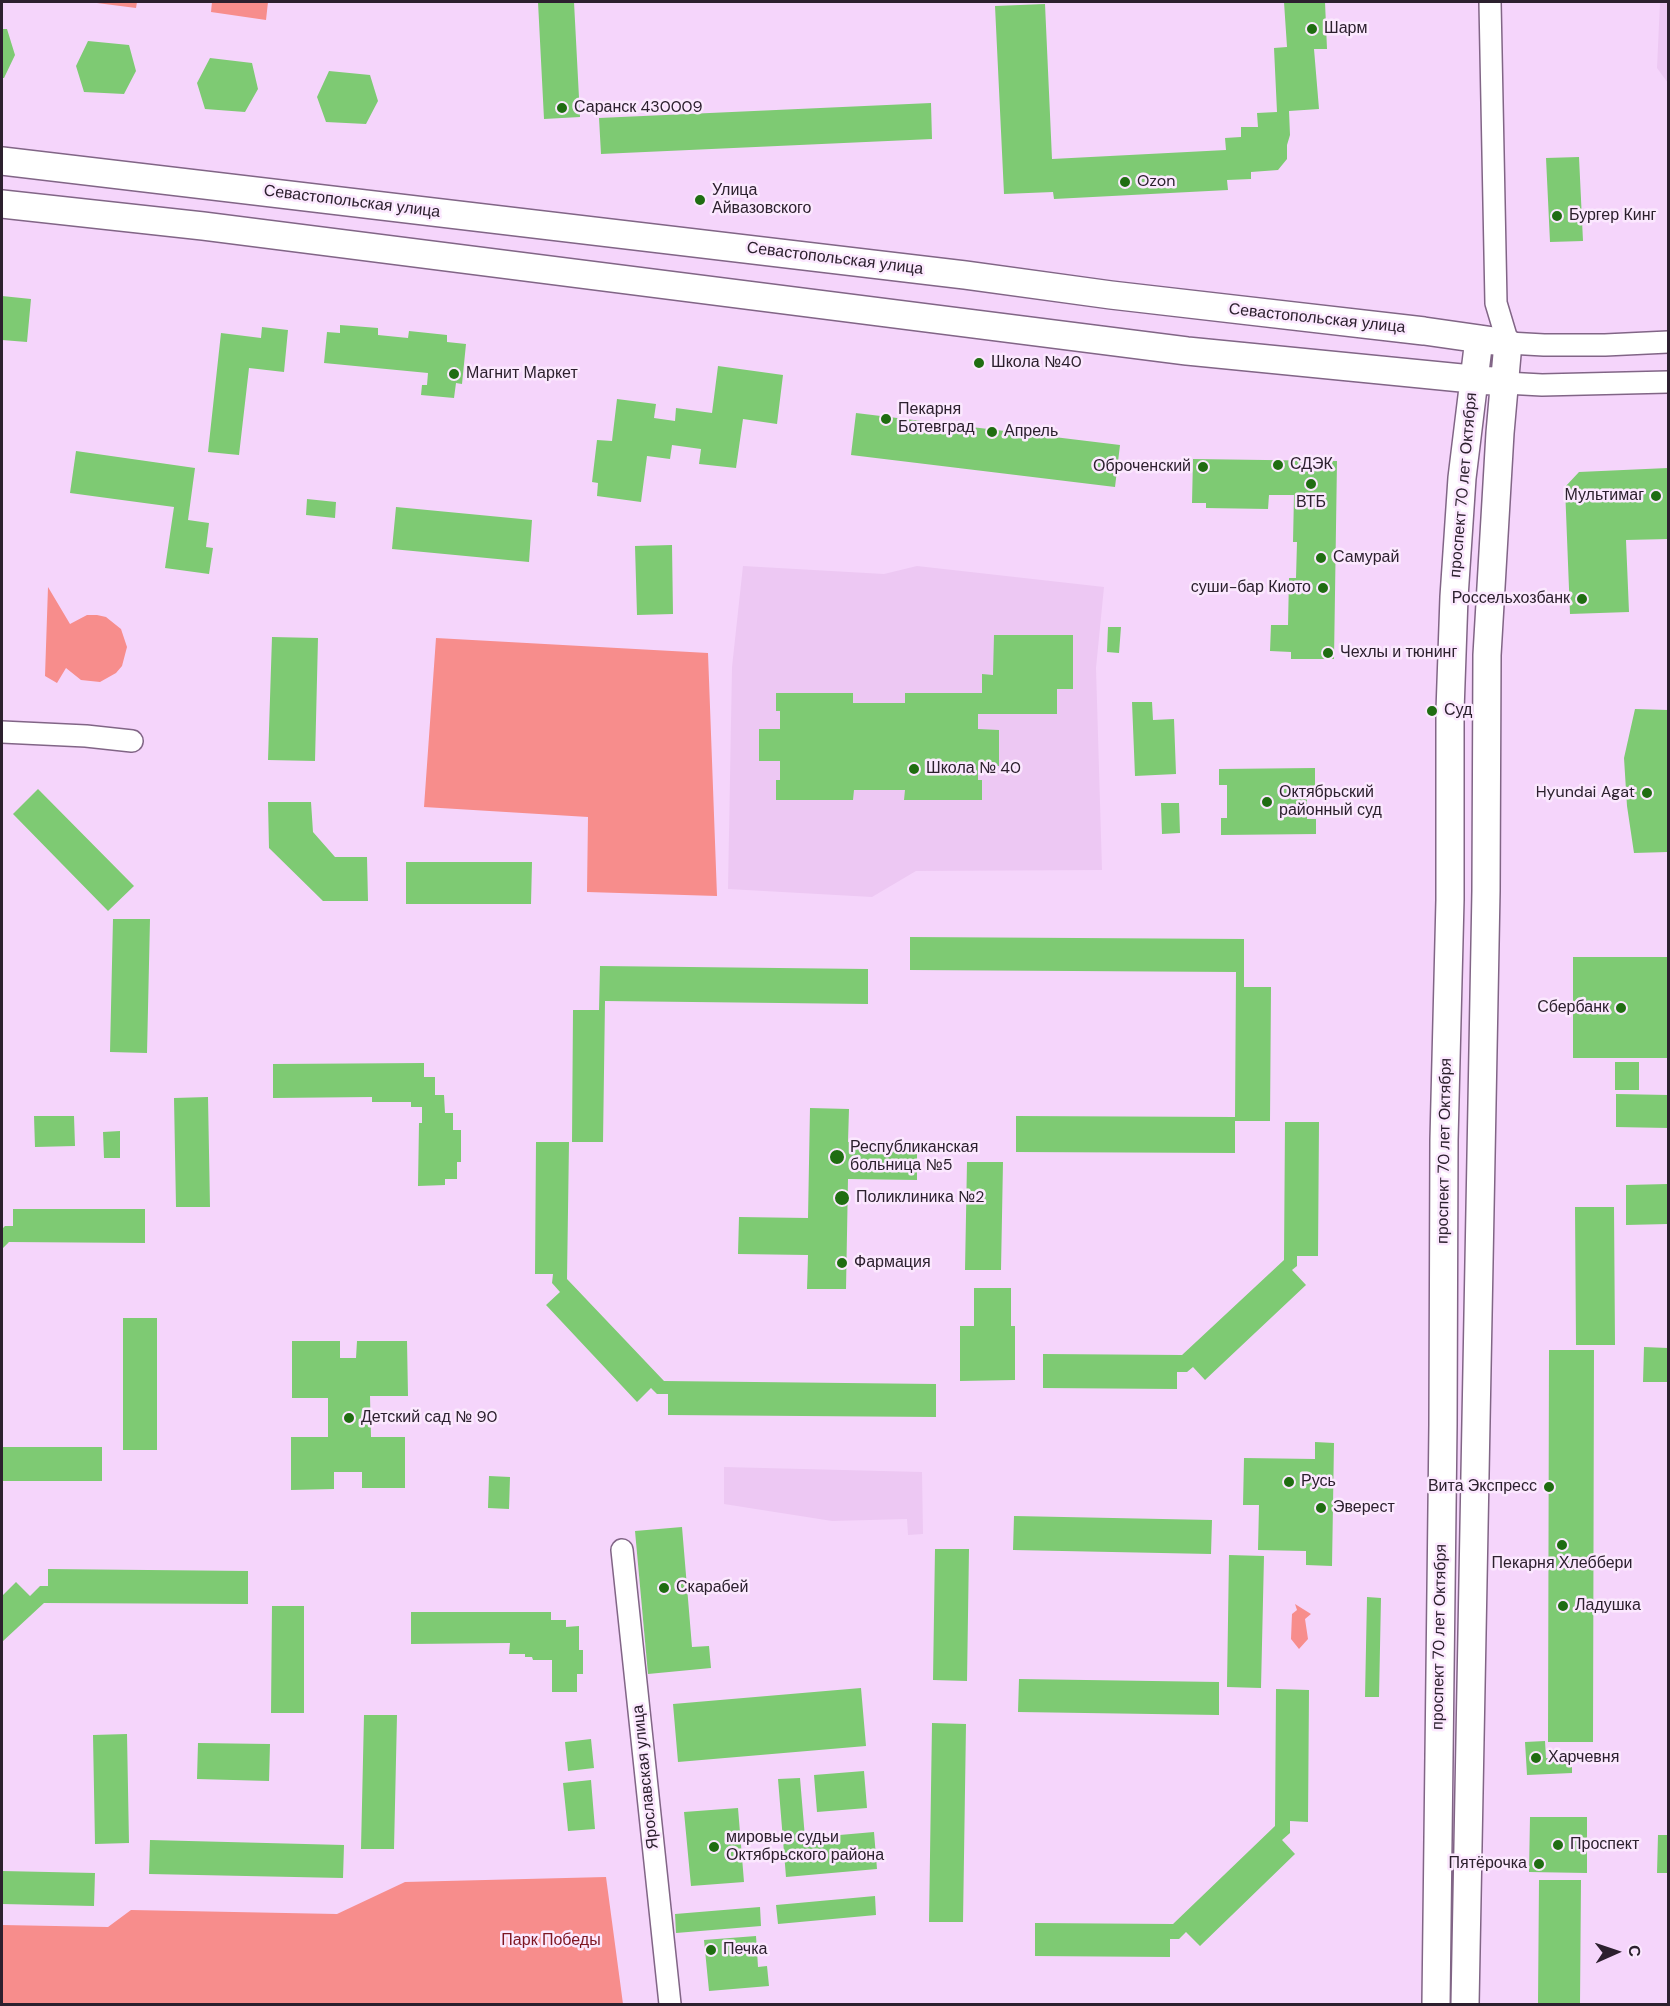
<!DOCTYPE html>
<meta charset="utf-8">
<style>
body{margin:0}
#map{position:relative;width:1670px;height:2006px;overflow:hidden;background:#f5d5fb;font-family:"DM Sans",sans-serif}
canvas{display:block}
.frame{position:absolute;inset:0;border:3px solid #2c202e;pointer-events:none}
.north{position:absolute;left:1586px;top:1922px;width:60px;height:60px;-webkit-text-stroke:4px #fbe8fe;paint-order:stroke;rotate:87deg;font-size:16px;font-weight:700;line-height:24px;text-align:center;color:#2c202e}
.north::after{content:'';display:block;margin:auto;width:21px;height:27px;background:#2c202e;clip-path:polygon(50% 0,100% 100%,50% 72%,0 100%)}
</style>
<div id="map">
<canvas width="1670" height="2006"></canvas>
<div class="frame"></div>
<div class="north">С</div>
</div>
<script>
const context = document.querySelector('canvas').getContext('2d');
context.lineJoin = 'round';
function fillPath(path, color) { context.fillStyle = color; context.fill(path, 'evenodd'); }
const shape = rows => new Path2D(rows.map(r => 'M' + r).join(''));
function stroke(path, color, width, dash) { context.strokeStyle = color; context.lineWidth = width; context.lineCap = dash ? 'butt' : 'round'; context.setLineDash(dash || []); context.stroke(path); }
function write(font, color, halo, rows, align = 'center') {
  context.font = font + ' "DM Sans",sans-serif'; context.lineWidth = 5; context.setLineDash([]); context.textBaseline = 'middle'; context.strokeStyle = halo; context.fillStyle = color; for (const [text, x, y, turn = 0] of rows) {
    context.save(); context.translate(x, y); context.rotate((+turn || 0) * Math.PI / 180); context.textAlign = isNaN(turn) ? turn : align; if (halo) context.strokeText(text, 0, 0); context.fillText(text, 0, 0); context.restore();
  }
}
const built = shape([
 [1660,2,1668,2,1668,83,1657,68],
 [743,566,884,574,917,566,1104,587,1096,668,1102,870,916,871,872,897,728,889,732,667],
 [724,1467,922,1472,923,1534,908,1535,907,1519,832,1521,724,1504]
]);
const green = shape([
 [89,2,137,2,136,8],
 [212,2,268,2,266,20,211,12],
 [48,587,70,624,87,615,97,615,106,617,121,629,127,647,122,666,116,673,100,682,81,680,66,668,57,683,45,676],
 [436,638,708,653,717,896,587,892,588,817,424,807],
 [1295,1604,1311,1614,1305,1619,1308,1639,1299,1649,1291,1639,1292,1614,1297,1610],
 [606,1877,623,2004,2,2004,2,1925,108,1927,131,1910,337,1914,405,1882]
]);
const building = shape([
 [538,2,574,2,580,117,544,119],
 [1284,2,1325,2,1327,49,1314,49,1319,109,1289,111,1290,135,1287,145,1287,159,1278,170,1251,172,1251,179,1227,180,1228,190,1054,199,1053,192,1004,194,995,6,1045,4,1052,159,1226,150,1225,138,1241,137,1241,127,1258,127,1257,113,1277,112,1274,48,1287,47],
 [2,29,7,29,15,55,4,78,2,78],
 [88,41,129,45,136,71,124,94,84,92,76,66],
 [210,58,252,63,258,89,245,112,205,109,197,83],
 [329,71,370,75,378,101,366,124,326,122,317,97],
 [931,103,932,139,601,154,599,118],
 [1579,157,1583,241,1550,242,1546,158],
 [2,296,31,299,27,342,2,340],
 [340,325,378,328,378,335,408,338,409,331,447,335,447,342,466,344,462,384,456,383,454,398,421,395,422,385,427,385,428,373,324,363,327,332,340,333],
 [262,327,288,330,284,372,249,368,239,455,208,452,221,333,261,338],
 [718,366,783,375,777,424,743,419,736,468,699,464,701,449,672,445,670,459,647,456,641,502,597,496,598,483,592,482,597,440,612,441,617,399,656,404,654,418,675,421,676,408,712,413],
 [856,413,1120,445,1115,487,851,455],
 [76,451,195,468,188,520,209,523,206,547,213,548,209,574,165,568,174,507,70,493],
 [1193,459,1337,461,1334,659,1291,659,1291,652,1270,651,1271,625,1288,625,1289,578,1296,578,1297,542,1293,542,1294,495,1269,495,1268,509,1206,508,1206,503,1192,503],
 [1668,468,1668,539,1626,540,1629,612,1570,614,1565,487,1579,472],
 [307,499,336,502,335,518,306,515],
 [396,507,532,520,529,562,392,549],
 [672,545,673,614,637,615,635,546],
 [1108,627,1121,627,1119,653,1107,652],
 [994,635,1073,635,1073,689,1057,689,1057,714,978,714,978,729,999,730,999,766,978,766,978,780,982,780,982,800,904,800,905,790,854,790,853,800,776,800,776,780,780,780,780,761,759,761,759,729,780,729,780,711,776,711,776,693,853,693,853,703,905,703,905,693,982,693,982,674,993,675],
 [272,637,318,638,315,761,268,760],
 [1132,702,1152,702,1153,720,1174,719,1176,774,1135,776],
 [1635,709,1668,710,1668,852,1634,853,1627,806,1624,758],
 [1315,768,1315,787,1307,787,1307,819,1316,819,1316,834,1221,835,1221,818,1227,818,1227,785,1219,785,1219,769],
 [38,789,134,886,108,911,13,814],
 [268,802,311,802,313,832,335,857,367,857,368,901,323,901,269,848],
 [1161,803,1179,803,1180,833,1162,834],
 [406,862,532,862,531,904,406,904],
 [113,919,150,919,147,1053,110,1052],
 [910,937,1244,939,1244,987,1271,987,1270,1121,1235,1121,1235,1153,1016,1152,1016,1116,1235,1117,1236,972,910,970],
 [1573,957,1668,957,1668,1058,1573,1058],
 [600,966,868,969,868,1004,605,1001,603,1142,572,1142,573,1010,599,1010],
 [1615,1062,1639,1062,1639,1090,1615,1090],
 [424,1063,424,1077,435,1077,435,1095,444,1095,445,1113,453,1113,453,1130,461,1130,461,1162,457,1162,457,1179,445,1179,445,1185,418,1186,419,1123,422,1123,422,1107,411,1107,411,1102,372,1102,372,1097,273,1098,273,1064],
 [1616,1094,1668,1095,1668,1128,1616,1127],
 [208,1097,210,1207,176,1207,174,1098],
 [810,1108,849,1109,848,1142,917,1143,917,1180,848,1179,846,1289,807,1289,808,1255,738,1254,739,1217,808,1218],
 [34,1116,74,1116,75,1146,35,1147],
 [1285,1122,1319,1122,1318,1256,1297,1256,1297,1266,1292,1270,1306,1285,1205,1380,1193,1367,1187,1372,1177,1372,1177,1389,1043,1388,1043,1354,1182,1355,1284,1260],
 [120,1131,120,1158,104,1158,103,1132],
 [536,1142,569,1142,567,1279,664,1381,936,1384,936,1417,668,1415,668,1394,657,1394,651,1388,637,1402,546,1305,560,1292,552,1283,553,1274,535,1274],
 [967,1162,1003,1162,1001,1270,965,1270],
 [1668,1184,1668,1224,1626,1225,1626,1185],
 [1575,1207,1614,1207,1615,1345,1576,1345],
 [13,1209,145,1209,145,1243,9,1242,2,1249,2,1229,5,1226,13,1226],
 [974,1288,1011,1288,1011,1326,1015,1326,1015,1380,960,1381,960,1326,974,1326],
 [123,1318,157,1318,157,1450,123,1450],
 [292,1341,340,1341,340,1358,356,1358,357,1341,407,1341,408,1396,370,1396,371,1437,405,1437,405,1488,362,1488,362,1472,334,1472,334,1489,291,1490,291,1437,328,1437,328,1398,292,1398],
 [1644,1347,1668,1348,1668,1382,1643,1382],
 [1549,1350,1594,1350,1593,1742,1548,1742],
 [1315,1442,1334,1443,1332,1566,1306,1565,1306,1551,1258,1550,1259,1505,1243,1505,1244,1458,1315,1459],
 [2,1447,102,1447,102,1481,2,1481],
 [489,1476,510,1477,509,1509,488,1508],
 [1014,1516,1212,1520,1211,1554,1013,1550],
 [682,1527,692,1647,709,1646,711,1668,648,1674,635,1531],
 [935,1549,969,1549,967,1681,933,1680],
 [1229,1555,1264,1556,1261,1688,1227,1687],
 [48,1569,248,1571,248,1604,44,1603,2,1642,2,1596,16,1582,30,1596,40,1586,48,1586],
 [1367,1597,1381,1598,1379,1697,1365,1697],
 [272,1606,304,1606,304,1713,271,1713],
 [411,1612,551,1612,551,1620,566,1620,566,1627,579,1626,579,1650,583,1650,583,1674,577,1674,577,1692,552,1692,552,1660,533,1660,532,1657,525,1657,525,1654,509,1654,510,1643,411,1644],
 [1019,1679,1219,1682,1219,1715,1018,1712],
 [861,1688,866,1746,678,1762,673,1704],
 [1276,1689,1309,1690,1308,1822,1290,1821,1290,1833,1282,1840,1295,1854,1200,1946,1186,1932,1179,1939,1170,1939,1170,1957,1035,1956,1035,1923,1173,1924,1275,1826],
 [364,1715,397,1715,394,1849,361,1849],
 [932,1723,966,1724,963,1922,929,1922],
 [127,1734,129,1843,95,1844,93,1735],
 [591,1739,594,1768,568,1771,565,1742],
 [1545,1741,1546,1758,1572,1757,1572,1773,1527,1775,1525,1742],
 [198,1743,270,1744,269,1781,197,1779],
 [864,1771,867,1808,817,1812,814,1775],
 [800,1778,805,1838,874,1832,877,1869,786,1877,778,1779],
 [591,1780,595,1829,568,1831,563,1783],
 [738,1808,744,1882,691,1886,684,1812],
 [1530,1817,1587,1817,1587,1873,1529,1872],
 [1658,1835,1668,1835,1668,1873,1657,1873],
 [150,1840,344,1845,343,1878,149,1874],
 [2,1871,95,1873,94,1906,2,1904],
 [1539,1880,1581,1880,1580,2004,1538,2004],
 [875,1896,876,1915,778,1924,776,1905],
 [760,1907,761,1926,676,1933,675,1914],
 [756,1936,758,1967,767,1966,769,1986,709,1991,704,1940]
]);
const minor = shape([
 [1490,2,1496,303,1508,343,1544,345,1605,345,1668,342],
 [1505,383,1542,385,1668,382],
 [2,732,86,736,132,741],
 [622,1550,670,2004]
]);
const major = shape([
 [2,161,965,275,1111,295,1424,331,1508,343,1500,433,1487,655,1486,891,1465,2004],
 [2,204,203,226,1187,351,1492,381],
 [1436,2004,1443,1425,1444,1140,1450,900,1450,711,1454,597,1462,478,1479,339]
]);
const markers = [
 [1312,29,6,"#1f6d11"],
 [562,108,6,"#1f6d11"],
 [1125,182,6,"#1f6d11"],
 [700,200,6,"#1f6d11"],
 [1557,216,6,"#1f6d11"],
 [979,363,6,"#1f6d11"],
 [454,374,6,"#1f6d11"],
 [886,419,6,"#1f6d11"],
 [992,432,6,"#1f6d11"],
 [1278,465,6,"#1f6d11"],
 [1203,467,6,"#1f6d11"],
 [1311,484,6,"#1f6d11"],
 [1656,496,6,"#1f6d11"],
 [1321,558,6,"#1f6d11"],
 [1323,588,6,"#1f6d11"],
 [1582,599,6,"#1f6d11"],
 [1328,653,6,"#1f6d11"],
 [1432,711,6,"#1f6d11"],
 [914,769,6,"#1f6d11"],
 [1647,793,6,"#1f6d11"],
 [1267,802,6,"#1f6d11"],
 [1621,1008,6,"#1f6d11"],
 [837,1157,8,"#1f6d11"],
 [842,1198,8,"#1f6d11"],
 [842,1263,6,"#1f6d11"],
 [349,1418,6,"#1f6d11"],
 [1289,1482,6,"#1f6d11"],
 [1549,1487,6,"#1f6d11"],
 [1321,1508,6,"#1f6d11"],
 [1562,1545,6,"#1f6d11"],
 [664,1588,6,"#1f6d11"],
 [1563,1606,6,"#1f6d11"],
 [1536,1758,6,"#1f6d11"],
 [1558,1845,6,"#1f6d11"],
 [714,1847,6,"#1f6d11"],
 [1539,1864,6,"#1f6d11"],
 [711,1950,6,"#1f6d11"]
];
const poiNames = [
 ["Шарм",1324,29],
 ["Саранск 430009",574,108],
 ["Ozon",1137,182],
 ["Улица",712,191],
 ["Айвазовского",712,209],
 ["Бургер Кинг",1569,216],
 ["Школа №40",991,363],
 ["Магнит Маркет",466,374],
 ["Пекарня",898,410],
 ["Ботевград",898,428],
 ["Апрель",1004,432],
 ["СДЭК",1290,465],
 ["Оброченский",1191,467,"right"],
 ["Мультимаг",1644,496,"right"],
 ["ВТБ",1311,503,"center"],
 ["Самурай",1333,558],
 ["суши-бар Киото",1311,588,"right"],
 ["Россельхозбанк",1570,599,"right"],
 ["Чехлы и тюнинг",1340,653],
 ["Суд",1444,711],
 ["Школа № 40",926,769],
 ["Октябрьский",1279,793],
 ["районный суд",1279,811],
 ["Hyundai Agat",1635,793,"right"],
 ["Сбербанк",1609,1008,"right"],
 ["Республиканская",850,1148],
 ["больница №5",850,1166],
 ["Поликлиника №2",856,1198],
 ["Фармация",854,1263],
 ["Детский сад № 90",361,1418],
 ["Русь",1301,1482],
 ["Вита Экспресс",1537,1487,"right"],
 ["Эверест",1333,1508],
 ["Пекарня Хлеббери",1562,1564,"center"],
 ["Скарабей",676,1588],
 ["Ладушка",1575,1606],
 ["Харчевня",1548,1758],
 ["мировые судьи",726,1838],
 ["Октябрьского района",726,1856],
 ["Проспект",1570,1845],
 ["Пятёрочка",1527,1864,"right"],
 ["Печка",723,1950]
];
const streetNames = [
 ["Севастопольская улица",352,202,7],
 ["Севастопольская улица",835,259,7],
 ["Севастопольская улица",1317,319,6],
 ["проспект 70 лет Октября",1464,485,-85],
 ["проспект 70 лет Октября",1445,1151,-89],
 ["проспект 70 лет Октября",1440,1637,-89],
 ["Ярославская улица",646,1777,-96]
];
const parkNames = [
 ["Парк Победы",551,1941]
];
fillPath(built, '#edc8f3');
fillPath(green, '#f78d8c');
fillPath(building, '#7eca73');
stroke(minor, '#816586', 24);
stroke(major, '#816586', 30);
stroke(minor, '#fff', 21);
stroke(major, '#fff', 27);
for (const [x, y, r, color] of markers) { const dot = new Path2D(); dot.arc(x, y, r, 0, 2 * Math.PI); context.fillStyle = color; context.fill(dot); stroke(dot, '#fbe8fe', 2); }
write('16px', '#2c202e', '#fbe8fe', poiNames, 'left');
write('16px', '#2c202e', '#fbe8fe', streetNames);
write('16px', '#7e1622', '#fbe8fe', parkNames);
</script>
